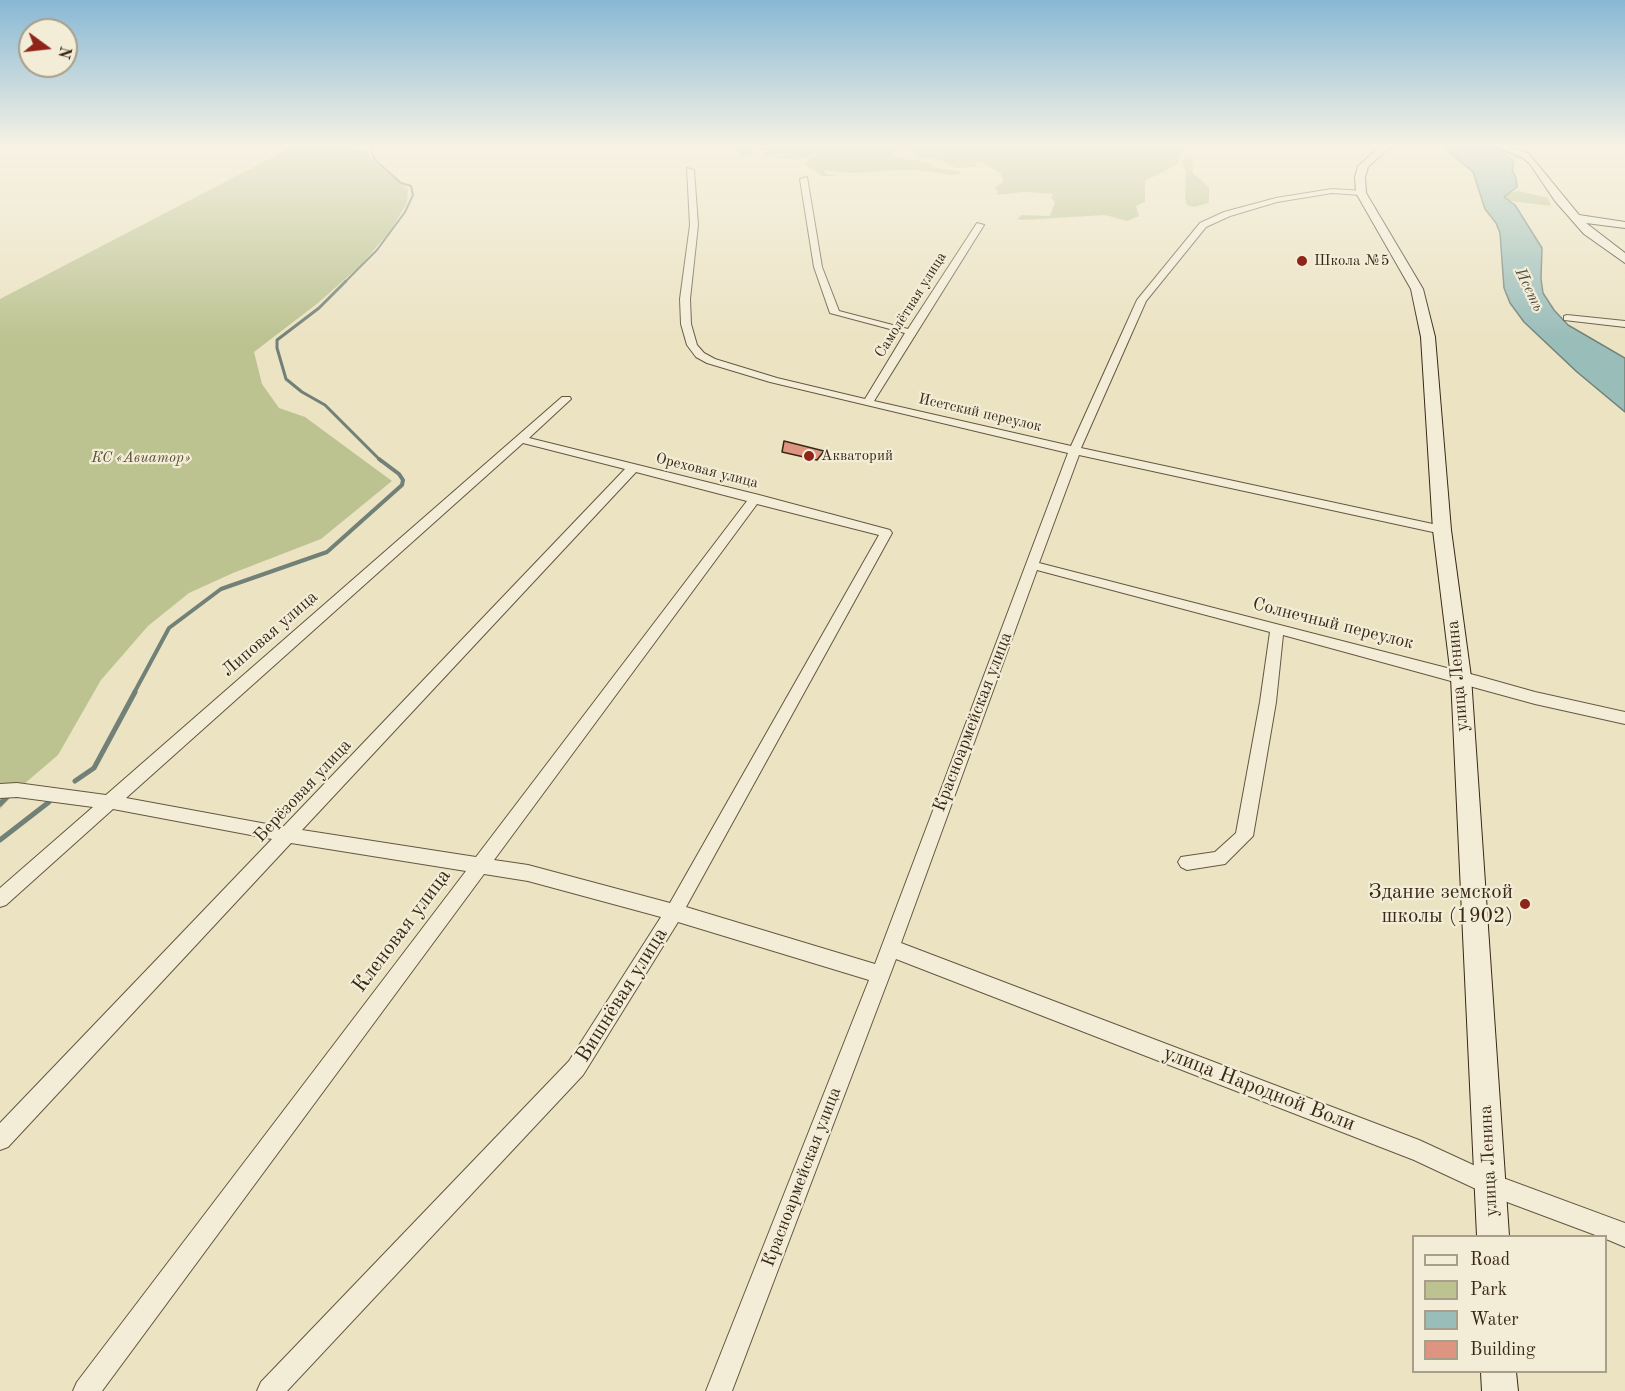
<!DOCTYPE html>
<meta charset="utf-8">
<style>
body{margin:0}
#map{position:relative;width:1625px;height:1391px;overflow:hidden;background:#ece3c3;font-family:"Old Standard TT",serif}
canvas{display:block}
.legend{position:absolute;left:1412px;top:1235px;width:195px;height:138px;box-sizing:border-box;background:#f3edd8;border:2px solid #a89e8a;margin:0;padding:8px 10px;list-style:none;font-size:18px;color:#382815}
.legend li{display:flex;align-items:center;gap:12px;height:30px}
.legend b{width:30px;border:2px solid #a89e8a}
.north{position:absolute;left:18px;top:18px;width:60px;height:60px;box-sizing:border-box;background:#f3edd8;border:2px solid #a89e8a;border-radius:50%;rotate:105deg;font-size:16px;font-weight:700;line-height:24px;text-align:center;color:#382815}
.north::after{content:'';display:block;margin:auto;width:21px;height:27px;background:#8f2418;clip-path:polygon(50% 0,100% 100%,50% 72%,0 100%)}
</style>
<div id="map">
<canvas width="1625" height="1391"></canvas>
<ul class="legend">
<li><b style="height:8px;background:#f3edd8"></b>Road</li>
<li><b style="height:16px;background:#bcc391"></b>Park</li>
<li><b style="height:16px;background:#99bdb9"></b>Water</li>
<li><b style="height:16px;background:#dd9582"></b>Building</li>
</ul>
<div class="north">N</div>
</div>
<script>
const context = document.querySelector('canvas').getContext('2d');
context.lineJoin = 'round';
function fillPath(path, color) { context.fillStyle = color; context.fill(path, 'evenodd'); }
const shape = rows => new Path2D(rows.map(r => 'M' + r).join(''));
function stroke(path, color, width, dash) { context.strokeStyle = color; context.lineWidth = width; context.lineCap = dash ? 'butt' : 'round'; context.setLineDash(dash || []); context.stroke(path); }
function write(font, color, halo, rows, align = 'center') {
  context.font = font + ' "Old Standard TT",serif'; context.lineWidth = 4.5; context.setLineDash([]); context.textBaseline = 'middle'; context.strokeStyle = halo; context.fillStyle = color; for (const [text, x, y, turn = 0] of rows) {
    context.save(); context.translate(x, y); context.rotate((+turn || 0) * Math.PI / 180); context.textAlign = isNaN(turn) ? turn : align; if (halo) context.strokeText(text, 0, 0); context.fillText(text, 0, 0); context.restore();
  }
}
const green = shape([
 [296,145,330,145,363,149,376,164,408,189,407,203,390,231,361,265,318,303,254,352,262,384,279,408,305,417,392,481,321,539,233,573,189,593,148,626,101,680,58,755,17,790,0,809,0,299],
 [751,145,1184,145,1178,164,1145,181,1145,202,1136,206,1139,216,1127,221,1105,215,1023,220,1017,219,1022,215,1050,216,1055,202,1051,198,1053,194,1026,192,996,195,998,191,994,188,1003,182,1001,174,982,162,976,162,976,167,956,168,939,159,918,159,915,153,908,149,895,152,893,156,933,164,931,167,959,171,960,174,951,175,917,170,895,170,852,173,824,170,826,174,838,176,822,176,804,164,816,154,815,153,799,160,778,157,788,154,781,153,760,157,768,151,751,149,749,151,755,153,740,156,734,147,748,147],
 [1192,156,1193,173,1209,187,1209,203,1194,207,1187,205,1185,198,1186,171,1181,163,1185,157],
 [1519,191,1548,198,1551,206,1511,201,1504,197,1507,193]
]);
const water = shape([
 [1441,145,1486,145,1501,150,1514,162,1512,170,1516,178,1517,187,1504,197,1515,205,1542,248,1541,279,1543,293,1554,310,1568,325,1625,358,1625,412,1577,372,1524,322,1510,303,1504,288,1500,233,1496,223,1485,209,1473,172,1441,145]
]);
const streamFar3 = shape([
 [345,282,377,250,405,212,413,195,411,186,401,183,375,160,369,145]
]);
const streamFar2 = shape([
 [346,281,319,308,277,340,277,348,286,379,302,392,325,405,381,461]
]);
const streamFar1 = shape([
 [134,693,169,628,221,589,327,552,402,485,403,480,399,474,379,459]
]);
const stream = shape([
 [75,781,94,768,135,692],
 [0,804,10,794],
 [0,840,49,802]
]);
const building = shape([
 [784,441,824,451,817,460,782,452,784,441]
]);
const street = shape([
 [687,168,694,170,698,225,690,299,691,324,697,345,704,353,715,359,777,378,865,399,905,333,830,313,814,267,800,179,807,177,822,267,839,311,908,329,977,223,984,225,874,401,1071,446,1137,300,1200,223,1224,212,1276,198,1332,189,1364,191,1364,195,1361,195,1332,193,1277,202,1230,216,1206,227,1146,301,1081,448,1442,526,1448,530,1446,533,1442,534,1079,455,1039,563,1478,676,1535,692,1625,712,1625,724,1535,704,1283,635,1276,702,1253,836,1225,864,1187,870,1181,867,1178,862,1181,857,1215,852,1236,833,1260,702,1270,632,1037,570,901,943,1419,1140,1495,1175,1625,1223,1625,1247,1606,1239,1606,1236,1598,1236,1491,1196,1414,1160,896,959,732,1391,706,1391,869,980,678,922,583,1075,287,1391,257,1391,261,1382,569,1061,661,917,528,881,484,874,102,1391,73,1391,77,1382,466,871,291,843,8,1147,0,1150,0,1123,272,839,113,809,6,905,0,907,0,888,93,807,17,797,0,798,0,784,17,783,106,795,562,397,570,397,571,399,529,438,759,495,890,530,892,533,686,907,875,964,1068,453,770,382,707,363,696,357,687,345,681,324,680,299,690,225,687,168],
 [523,443,625,469,283,827,126,798,523,443],
 [636,472,747,501,476,857,302,830,636,472],
 [757,504,879,535,670,903,528,865,494,860,757,504],
 [1567,315,1625,321,1625,327,1564,320,1564,316,1567,315]
]);
const secondary = shape([
 [1382,145,1392,145,1368,167,1365,177,1366,193,1423,289,1435,337,1451,530,1471,677,1509,1236,1477,1236,1451,677,1433,530,1421,337,1411,289,1356,193,1355,177,1358,166,1382,145],
 [1492,145,1505,145,1529,154,1579,215,1625,222,1625,228,1586,223,1625,253,1625,263,1584,234,1555,201,1530,164,1523,158,1492,145],
 [1481,1372,1516,1372,1518,1391,1482,1391,1481,1372]
]);
const markers = [
 [1302,261,6,"#8f2418"],
 [809,456,6,"#8f2418"],
 [1525,904,6,"#8f2418"]
];
const farPoinames = [
 ["Школа №5",1314,261],
 ["Акваторий",821,456]
];
const farStreetnames = [
 ["Самолётная улица",911,305,-58],
 ["Исетский переулок",980,413,13],
 ["Ореховая улица",707,471,14]
];
const farParknames = [
 ["КС «Авиатор»",141,458]
];
const farWaternames = [
 ["Исеть",1529,290,64]
];
const streetNames = [
 ["Солнечный переулок",1333,624,14],
 ["Липовая улица",270,634,-41],
 ["улица Ленина",1458,676,-95],
 ["Красноармейская улица",973,722,-69],
 ["Берёзовая улица",303,791,-47],
 ["улица Ленина",1489,1161,-93],
 ["Красноармейская улица",802,1177,-69]
];
const nearPoinames = [
 ["Здание земской",1513,892],
 ["школы (1902)",1513,916]
];
const nearStreetnames = [
 ["Кленовая улица",402,931,-53],
 ["Вишнёвая улица",622,995,-58],
 ["улица Народной Воли",1259,1089,21]
];
fillPath(green, '#bcc391');
fillPath(water, '#99bdb9');
stroke(water, '#728177', 1.5);
stroke(streamFar3, '#728177', 2);
stroke(streamFar2, '#728177', 3);
stroke(streamFar1, '#728177', 4);
stroke(stream, '#728177', 5);
fillPath(building, '#dd9582');
stroke(building, '#382815', 1.5);
stroke(street, '#655740', 2);
stroke(secondary, '#382815', 2);
fillPath(street, '#f3edd8');
fillPath(secondary, '#f3edd8');
const sky = context.createLinearGradient(0, 0, 0, 339);
sky.addColorStop(0, '#88b8d5');
sky.addColorStop(0.43, '#f6f2e4');
sky.addColorStop(1, '#f6f2e400');
context.fillStyle = sky;
context.fillRect(0, 0, 1625, 339);
for (const [x, y, r, color] of markers) { const dot = new Path2D(); dot.arc(x, y, r, 0, 2 * Math.PI); context.fillStyle = color; context.fill(dot); stroke(dot, '#f3edd8', 2); }
write('15px', '#382815', '#f3edd8', farPoinames, 'left');
write('15px', '#382815', '#f3edd8', farStreetnames);
write('italic 15px', '#594f34', '#f3edd8', farParknames);
write('italic 16px', '#504d3e', '#f3edd8', farWaternames);
write('18px', '#382815', '#f3edd8', streetNames);
write('21px', '#382815', '#f3edd8', nearPoinames, 'right');
write('21px', '#382815', '#f3edd8', nearStreetnames);
</script>
